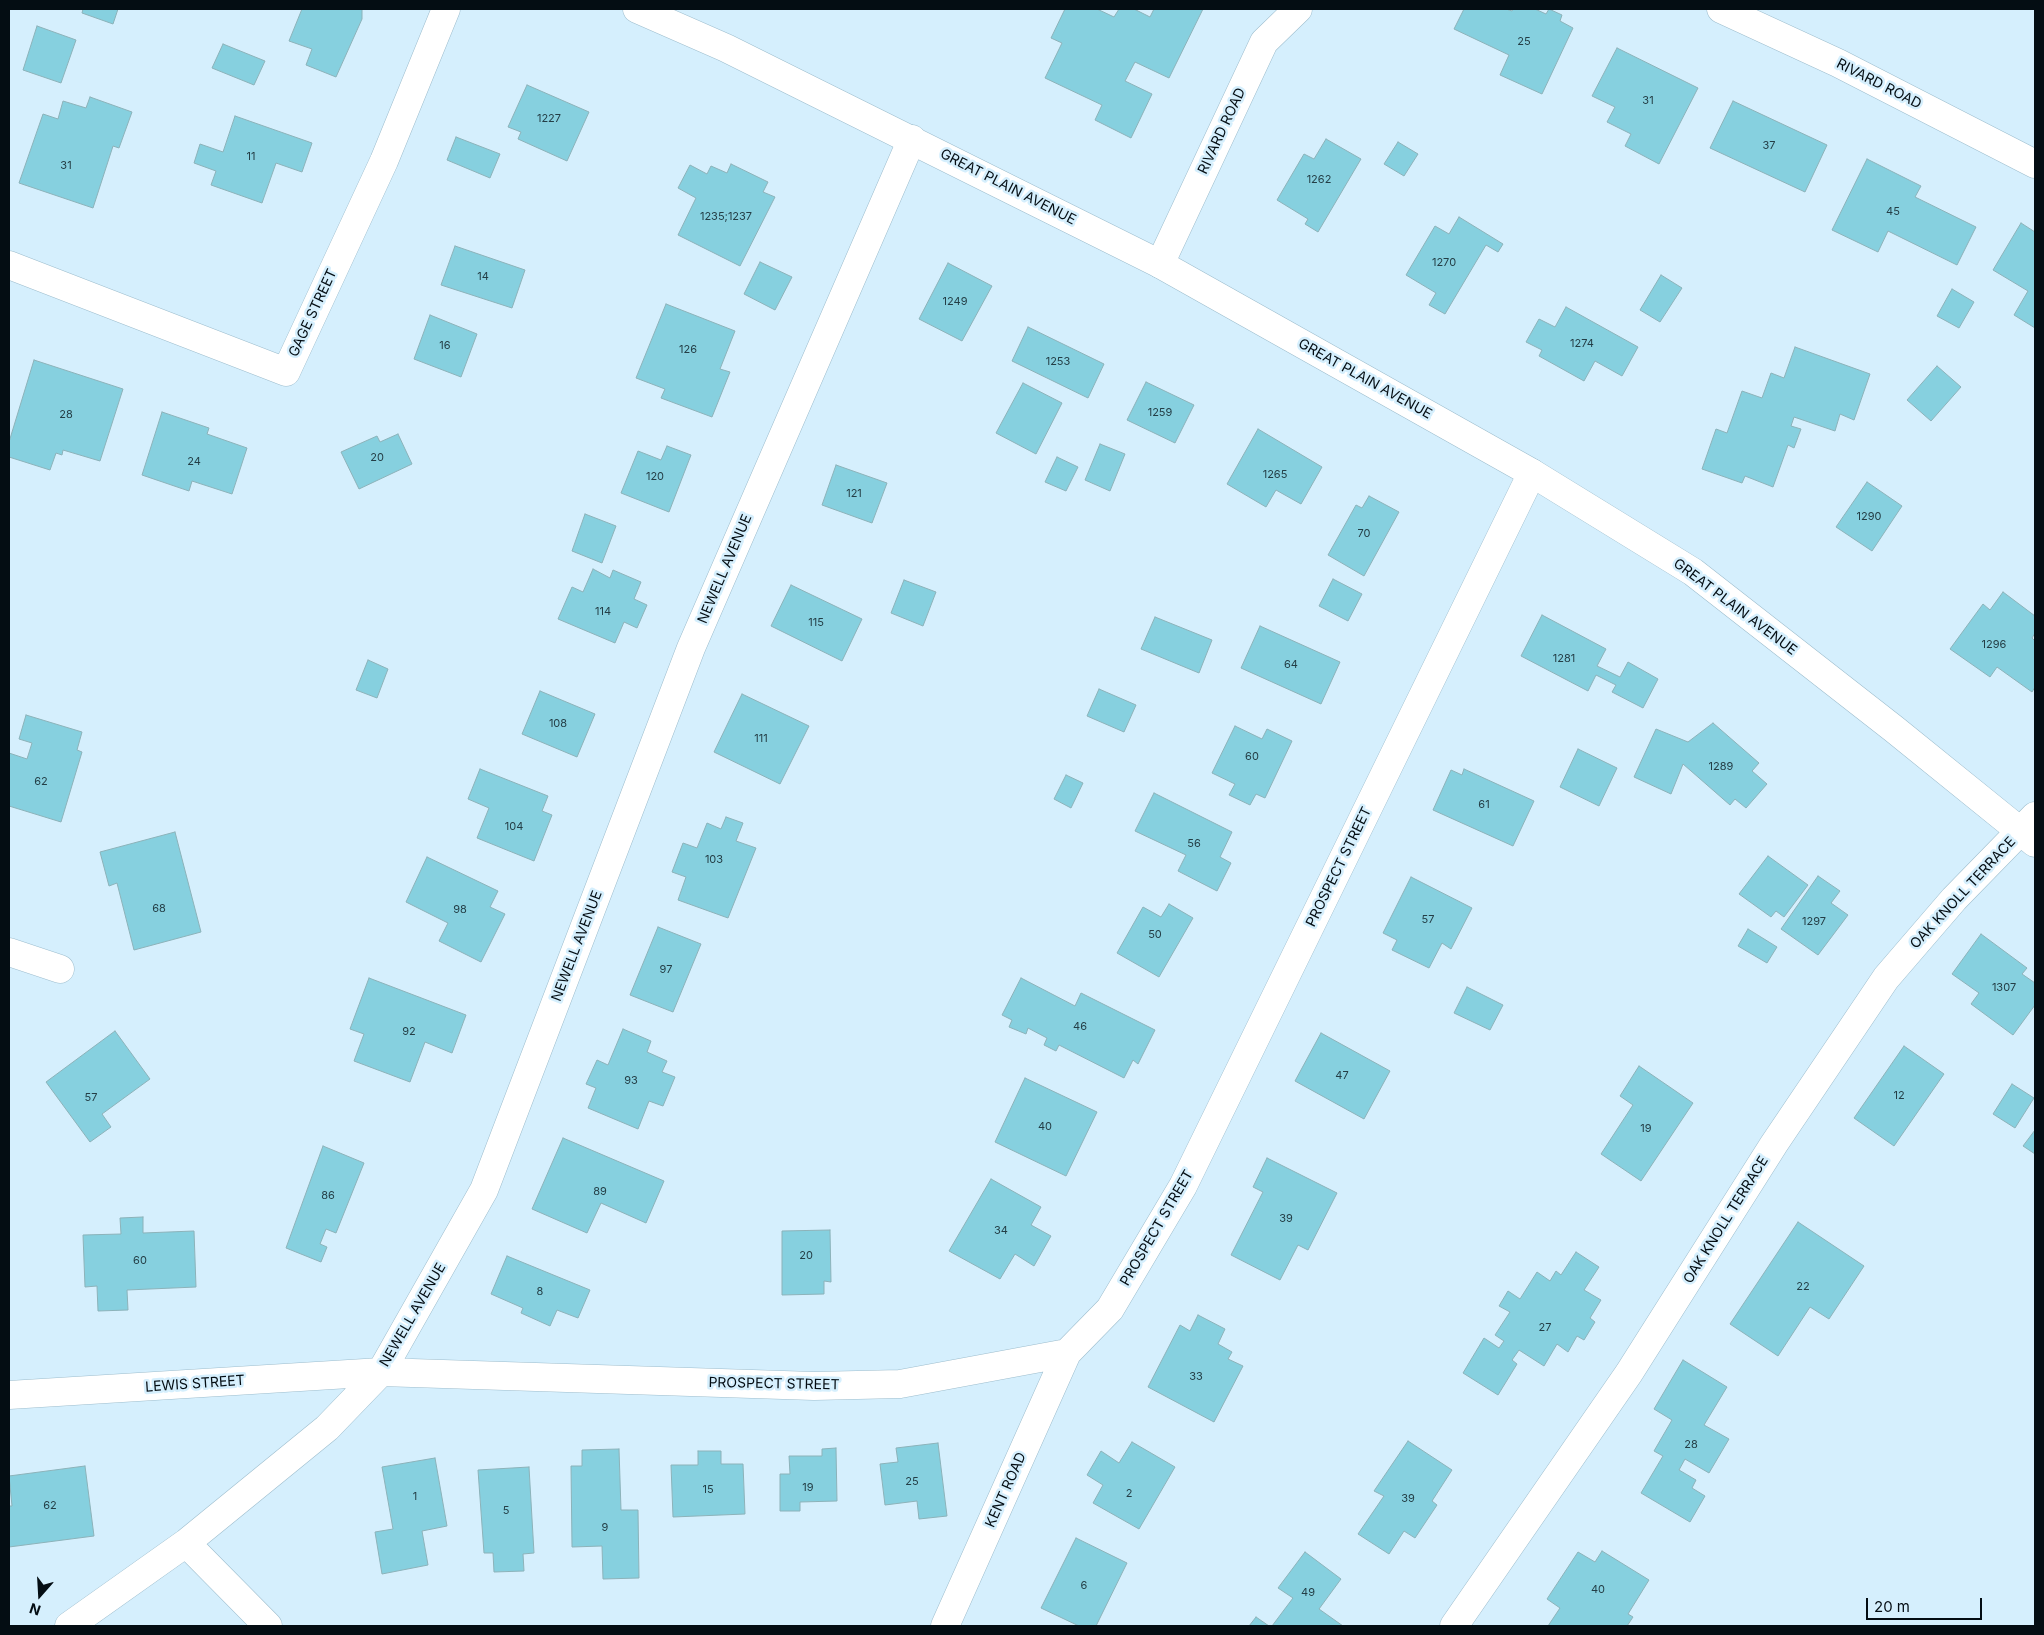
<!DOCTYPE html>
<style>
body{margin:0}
#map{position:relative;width:2044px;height:1635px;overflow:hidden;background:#d5effd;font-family:Inter,sans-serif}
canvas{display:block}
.frame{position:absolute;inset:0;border:10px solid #040d13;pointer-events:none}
.north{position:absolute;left:15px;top:1570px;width:50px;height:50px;-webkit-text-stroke:4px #d5effd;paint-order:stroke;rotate:199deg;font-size:14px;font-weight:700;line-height:20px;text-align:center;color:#040d13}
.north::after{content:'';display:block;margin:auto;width:18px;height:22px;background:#040d13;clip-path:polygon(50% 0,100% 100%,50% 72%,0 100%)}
.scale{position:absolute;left:1866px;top:1598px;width:116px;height:22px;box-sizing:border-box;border:2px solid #040d13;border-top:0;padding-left:6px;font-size:15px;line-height:18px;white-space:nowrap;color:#040d13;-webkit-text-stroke:4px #d5effd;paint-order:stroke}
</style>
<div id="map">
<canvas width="2044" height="1635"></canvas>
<div class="frame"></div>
<div class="north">N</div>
<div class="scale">20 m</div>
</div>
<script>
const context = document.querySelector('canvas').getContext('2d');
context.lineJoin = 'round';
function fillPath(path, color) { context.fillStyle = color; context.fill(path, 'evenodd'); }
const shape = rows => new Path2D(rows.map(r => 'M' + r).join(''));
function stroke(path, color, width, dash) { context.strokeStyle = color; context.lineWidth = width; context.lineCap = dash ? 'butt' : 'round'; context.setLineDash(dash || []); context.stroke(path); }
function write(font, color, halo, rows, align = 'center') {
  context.font = font + ' Inter,sans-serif'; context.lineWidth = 5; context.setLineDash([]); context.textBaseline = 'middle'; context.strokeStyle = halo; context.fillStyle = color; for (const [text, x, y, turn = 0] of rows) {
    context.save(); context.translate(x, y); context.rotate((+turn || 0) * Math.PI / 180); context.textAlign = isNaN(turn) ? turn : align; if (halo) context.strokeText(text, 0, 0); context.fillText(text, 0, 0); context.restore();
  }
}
const building = shape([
 [83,9,118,9,113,24,82,13,83,9],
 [302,9,362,9,362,19,336,77,306,65,312,49,289,41,302,9],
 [1065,9,1097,9,1114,17,1119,9,1134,9,1150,17,1154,9,1203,9,1169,78,1135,62,1125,81,1152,94,1131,138,1095,120,1102,105,1045,78,1062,43,1051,38,1065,9],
 [1464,9,1506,9,1512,11,1513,9,1535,9,1546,14,1549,9,1562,15,1560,21,1573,28,1542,94,1500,75,1509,55,1454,29,1464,9],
 [37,26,76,40,61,83,23,70,37,26],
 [223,44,265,61,254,85,212,68,223,44],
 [1617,48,1698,88,1659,164,1625,146,1631,134,1607,122,1615,107,1592,96,1617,48],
 [527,85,589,112,567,161,518,139,521,132,508,127,527,85],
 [90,97,132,112,119,148,113,146,93,208,19,183,43,114,58,119,63,101,86,108,90,97],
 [1733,101,1827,145,1805,192,1710,148,1733,101],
 [235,116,312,143,302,172,276,163,262,203,211,185,216,171,194,163,200,144,223,152,235,116],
 [456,137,500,154,490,178,447,160,456,137],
 [1326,139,1361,159,1318,232,1305,224,1308,219,1277,200,1304,154,1314,159,1326,139],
 [1398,142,1418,154,1404,176,1384,164,1398,142],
 [1867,159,1921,186,1915,197,1976,227,1957,265,1888,231,1878,252,1832,230,1867,159],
 [731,164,768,182,763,192,775,197,740,266,678,235,696,198,678,188,690,165,707,174,711,166,727,173,731,164],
 [1459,217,1503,244,1498,252,1486,245,1445,314,1429,305,1436,293,1406,275,1435,226,1449,234,1459,217],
 [2021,223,2035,232,2035,328,2014,315,2028,291,1993,270,2021,223],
 [455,246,525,270,512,308,441,285,455,246],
 [760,262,792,277,775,310,744,294,760,262],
 [948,263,992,286,962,341,919,319,948,263],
 [1661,275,1682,288,1660,322,1640,310,1661,275],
 [1952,289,1974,302,1959,328,1937,316,1952,289],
 [666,304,735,331,720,369,730,372,712,417,661,398,665,389,636,378,666,304],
 [1566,307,1638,347,1622,376,1595,361,1584,381,1539,356,1542,350,1526,342,1539,319,1555,327,1566,307],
 [430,315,477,334,461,377,414,359,430,315],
 [1028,327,1104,364,1088,398,1012,361,1028,327],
 [1795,347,1870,374,1854,420,1840,414,1835,431,1794,417,1791,426,1801,429,1794,448,1788,445,1773,487,1745,476,1742,483,1702,469,1716,429,1727,433,1742,391,1762,398,1771,373,1784,378,1795,347],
 [34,360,123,389,100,461,63,450,62,455,56,453,50,470,9,457,9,442,34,360],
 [1937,366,1961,387,1931,421,1907,400,1937,366],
 [1146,382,1194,405,1175,443,1127,420,1146,382],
 [1023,383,1062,403,1036,454,996,433,1023,383],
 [162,412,209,428,207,434,247,448,232,494,192,481,189,491,142,475,162,412],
 [1258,429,1322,467,1301,504,1276,490,1266,507,1227,484,1258,429],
 [398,434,412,464,359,489,341,452,377,436,380,442,398,434],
 [1100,444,1125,454,1110,491,1085,480,1100,444],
 [667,446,691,455,669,512,621,493,638,451,661,460,667,446],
 [1057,457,1078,467,1066,491,1045,482,1057,457],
 [836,465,887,483,872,523,822,505,836,465],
 [1867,482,1902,506,1872,551,1836,527,1867,482],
 [1369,496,1399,512,1364,576,1328,555,1356,505,1362,508,1369,496],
 [585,514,616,526,602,563,572,551,585,514],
 [593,569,610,578,613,570,641,582,634,599,647,605,637,628,624,622,615,643,558,619,572,587,583,592,593,569],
 [1333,579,1362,594,1348,621,1319,606,1333,579],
 [904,580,936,592,923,626,891,613,904,580],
 [791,585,862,619,842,661,771,626,791,585],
 [2003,592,2035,616,2035,633,2032,638,2035,641,2035,687,2032,692,1997,667,1990,677,1950,649,1983,604,1990,610,2003,592],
 [1542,615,1606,649,1597,666,1620,677,1628,662,1658,679,1643,708,1612,692,1616,685,1596,675,1588,691,1521,656,1542,615],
 [1155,617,1212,640,1199,673,1141,649,1155,617],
 [1260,626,1340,662,1321,704,1241,668,1260,626],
 [368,660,388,669,377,698,356,690,368,660],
 [1099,689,1136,705,1124,732,1087,716,1099,689],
 [540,691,595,714,577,757,522,734,540,691],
 [742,694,809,726,780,784,714,752,742,694],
 [26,715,82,732,77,750,82,752,61,822,9,806,9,753,27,759,32,743,19,739,26,715],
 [1713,723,1759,763,1752,771,1767,784,1746,808,1735,799,1730,805,1683,764,1671,794,1634,777,1656,729,1688,742,1713,723],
 [1235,726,1262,739,1267,729,1292,741,1265,798,1256,794,1250,805,1229,795,1235,784,1212,773,1235,726],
 [1578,749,1617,768,1599,806,1560,787,1578,749],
 [480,769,548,796,542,811,552,815,534,861,477,838,489,808,468,799,480,769],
 [1464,769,1534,801,1513,846,1433,810,1451,770,1462,775,1464,769],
 [1066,775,1083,783,1071,808,1054,799,1066,775],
 [1154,793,1232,832,1220,857,1231,863,1217,891,1178,871,1186,855,1135,831,1154,793],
 [726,817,743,823,736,841,756,848,728,918,678,900,686,877,672,872,683,843,697,848,707,823,721,829,726,817],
 [175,832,201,932,134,950,117,883,109,886,100,852,175,832],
 [1768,856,1808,885,1784,917,1776,911,1771,917,1739,894,1768,856],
 [427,857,498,891,490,907,505,914,481,962,439,941,448,923,406,902,427,857],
 [1818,876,1840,891,1831,903,1848,915,1818,955,1781,929,1818,876],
 [1411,877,1472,908,1451,949,1442,943,1429,968,1392,950,1397,940,1383,933,1411,877],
 [1169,904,1193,918,1159,977,1117,953,1143,907,1161,917,1169,904],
 [658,927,701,944,673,1012,630,995,658,927],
 [1748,929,1777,947,1767,963,1738,946,1748,929],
 [1981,934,2027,968,2022,974,2035,983,2035,1005,2013,1035,1971,1004,1979,993,1952,974,1981,934],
 [369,978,466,1015,452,1053,425,1042,410,1082,354,1061,364,1034,350,1029,369,978],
 [1021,978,1075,1006,1081,993,1155,1030,1138,1064,1133,1060,1124,1078,1059,1045,1056,1051,1044,1045,1047,1038,1028,1028,1026,1034,1009,1027,1012,1020,1002,1015,1021,978],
 [1467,987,1503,1005,1490,1030,1454,1013,1467,987],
 [623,1029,651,1041,647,1052,667,1061,662,1072,675,1077,663,1106,649,1101,638,1129,588,1108,596,1088,586,1084,597,1060,608,1065,623,1029],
 [115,1031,150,1079,102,1114,111,1127,90,1142,46,1082,115,1031],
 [1321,1033,1390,1071,1364,1119,1295,1081,1321,1033],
 [1904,1046,1944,1074,1894,1146,1854,1118,1904,1046],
 [1639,1066,1693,1103,1641,1181,1601,1154,1633,1105,1620,1096,1639,1066],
 [1025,1078,1097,1112,1066,1176,995,1142,1025,1078],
 [2012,1084,2034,1098,2015,1128,1993,1114,2012,1084],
 [2035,1130,2035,1154,2023,1146,2035,1130],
 [563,1138,664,1181,646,1223,601,1203,587,1233,532,1209,563,1138],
 [323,1146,364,1163,336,1233,326,1229,320,1244,327,1247,321,1262,286,1248,323,1146],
 [1267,1158,1337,1193,1308,1250,1298,1245,1280,1280,1231,1255,1263,1192,1253,1187,1267,1158],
 [991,1179,1041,1207,1031,1225,1051,1236,1034,1266,1015,1254,1000,1279,949,1251,991,1179],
 [143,1217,143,1233,194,1231,196,1287,127,1290,128,1310,98,1311,97,1286,85,1287,83,1235,121,1234,120,1218,143,1217],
 [1798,1222,1864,1266,1829,1319,1810,1307,1778,1356,1730,1324,1798,1222],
 [830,1230,831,1282,824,1281,824,1294,782,1295,782,1231,830,1230],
 [1576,1252,1599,1267,1584,1290,1601,1300,1590,1318,1595,1322,1584,1340,1577,1336,1568,1352,1557,1344,1544,1366,1519,1350,1512,1360,1517,1364,1498,1395,1463,1373,1484,1338,1499,1348,1504,1341,1495,1335,1510,1312,1499,1306,1508,1291,1520,1299,1537,1272,1550,1281,1556,1271,1561,1275,1576,1252],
 [507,1256,590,1290,578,1318,557,1310,550,1326,521,1313,523,1308,491,1294,507,1256],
 [1198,1315,1225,1329,1218,1344,1232,1352,1228,1359,1243,1366,1214,1422,1148,1387,1180,1325,1190,1331,1198,1315],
 [1683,1360,1727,1387,1704,1425,1729,1439,1709,1473,1685,1459,1679,1470,1696,1480,1692,1488,1705,1496,1690,1522,1641,1493,1663,1456,1654,1451,1672,1420,1654,1409,1683,1360],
 [1408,1441,1452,1470,1432,1501,1437,1505,1415,1538,1404,1531,1389,1554,1358,1534,1384,1496,1374,1491,1408,1441],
 [1132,1442,1175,1467,1139,1529,1093,1503,1103,1485,1087,1475,1101,1451,1119,1463,1132,1442],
 [938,1443,947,1516,919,1519,917,1501,885,1505,880,1464,898,1462,896,1448,938,1443],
 [836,1448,837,1501,800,1502,800,1511,780,1511,780,1474,790,1474,789,1456,822,1456,822,1449,836,1448],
 [619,1449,621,1510,638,1510,639,1578,603,1579,602,1546,572,1547,571,1466,582,1466,582,1450,619,1449],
 [698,1451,721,1451,721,1464,743,1464,745,1514,673,1517,671,1465,698,1465,698,1451],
 [435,1458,447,1526,422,1531,428,1565,382,1574,375,1532,393,1529,382,1467,435,1458],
 [85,1466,94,1536,9,1547,9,1506,12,1506,9,1476,85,1466],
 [529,1467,534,1553,523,1554,524,1571,494,1572,493,1553,484,1553,478,1470,529,1467],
 [1076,1538,1127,1563,1096,1626,1079,1626,1041,1608,1076,1538],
 [1602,1551,1649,1580,1628,1614,1633,1617,1627,1626,1548,1626,1560,1608,1547,1599,1578,1552,1595,1562,1602,1551],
 [1305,1552,1341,1579,1319,1609,1343,1626,1272,1626,1293,1598,1278,1588,1305,1552],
 [1256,1617,1269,1626,1249,1626,1256,1617]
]);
const street = shape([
 [1721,9,1838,63,2035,164],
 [1160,264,1264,42,1298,9],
 [9,265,286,372,384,161,446,9],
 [9,952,60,969],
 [9,1395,381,1372,814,1386,900,1384,1067,1353,1110,1309,1183,1186,1532,473],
 [186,1543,268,1626],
 [69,1626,186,1543,327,1428,381,1372,484,1190,691,648,912,139],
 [945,1626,1067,1353],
 [1454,1626,1629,1373,1774,1144,1886,978,1954,899,2035,816]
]);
const primary = shape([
 [637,9,726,48,1160,264,1532,473,1693,572,1894,729,2035,843]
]);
const numberNames = [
 ["25",1524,42],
 ["31",1648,101],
 ["1227",549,119],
 ["37",1769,146],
 ["11",251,157],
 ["31",66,166],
 ["1262",1319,180],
 ["45",1893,212],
 ["1235;1237",726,217],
 ["1270",1444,263],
 ["14",483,277],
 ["1249",955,302],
 ["1274",1582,344],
 ["16",445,346],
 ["126",688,350],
 ["1253",1058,362],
 ["1259",1160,413],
 ["28",66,415],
 ["20",377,458],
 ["24",194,462],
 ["1265",1275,475],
 ["120",655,477],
 ["121",854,494],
 ["1290",1869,517],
 ["70",1364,534],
 ["114",603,612],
 ["115",816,623],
 ["1296",1994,645],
 ["1281",1564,659],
 ["64",1291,665],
 ["108",558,724],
 ["111",761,739],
 ["60",1252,757],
 ["1289",1721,767],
 ["62",41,782],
 ["61",1484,805],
 ["104",514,827],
 ["56",1194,844],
 ["103",714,860],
 ["68",159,909],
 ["98",460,910],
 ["57",1428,920],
 ["1297",1814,922],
 ["50",1155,935],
 ["97",666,970],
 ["1307",2004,988],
 ["46",1080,1027],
 ["92",409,1032],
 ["47",1342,1076],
 ["93",631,1081],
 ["12",1899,1096],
 ["57",91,1098],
 ["40",1045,1127],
 ["19",1646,1129],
 ["89",600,1192],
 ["86",328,1196],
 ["39",1286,1219],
 ["34",1001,1231],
 ["20",806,1256],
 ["60",140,1261],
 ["22",1803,1287],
 ["8",540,1292],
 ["27",1545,1328],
 ["33",1196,1377],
 ["28",1691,1445],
 ["25",912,1482],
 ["19",808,1488],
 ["15",708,1490],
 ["2",1129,1494],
 ["1",415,1497],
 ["39",1408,1499],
 ["62",50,1506],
 ["5",506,1511],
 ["9",605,1528],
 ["6",1084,1586],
 ["40",1598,1590],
 ["49",1308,1593]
];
const streetNames = [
 ["RIVARD ROAD",1879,84,27],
 ["RIVARD ROAD",1222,131,-65],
 ["GREAT PLAIN AVENUE",1008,187,27],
 ["GAGE STREET",313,313,-65],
 ["GREAT PLAIN AVENUE",1365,379,29],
 ["NEWELL AVENUE",725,569,-67],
 ["GREAT PLAIN AVENUE",1735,607,37],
 ["PROSPECT STREET",1339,867,-64],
 ["OAK KNOLL TERRACE",1963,893,-47],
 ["NEWELL AVENUE",577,946,-69],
 ["OAK KNOLL TERRACE",1726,1220,-58],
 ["PROSPECT STREET",1157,1228,-60],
 ["NEWELL AVENUE",413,1315,-60],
 ["LEWIS STREET",195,1384,-4],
 ["PROSPECT STREET",774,1384,1],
 ["KENT ROAD",1006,1490,-66]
];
fillPath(building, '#86d0df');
stroke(building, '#8cb2b9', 1);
stroke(street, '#9dbdcd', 29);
stroke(primary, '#9dbdcd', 29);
stroke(street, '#fff', 28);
stroke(primary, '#fff', 28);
write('11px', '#243e46', null, numberNames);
write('14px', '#040d13', '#d5effd', streetNames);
</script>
